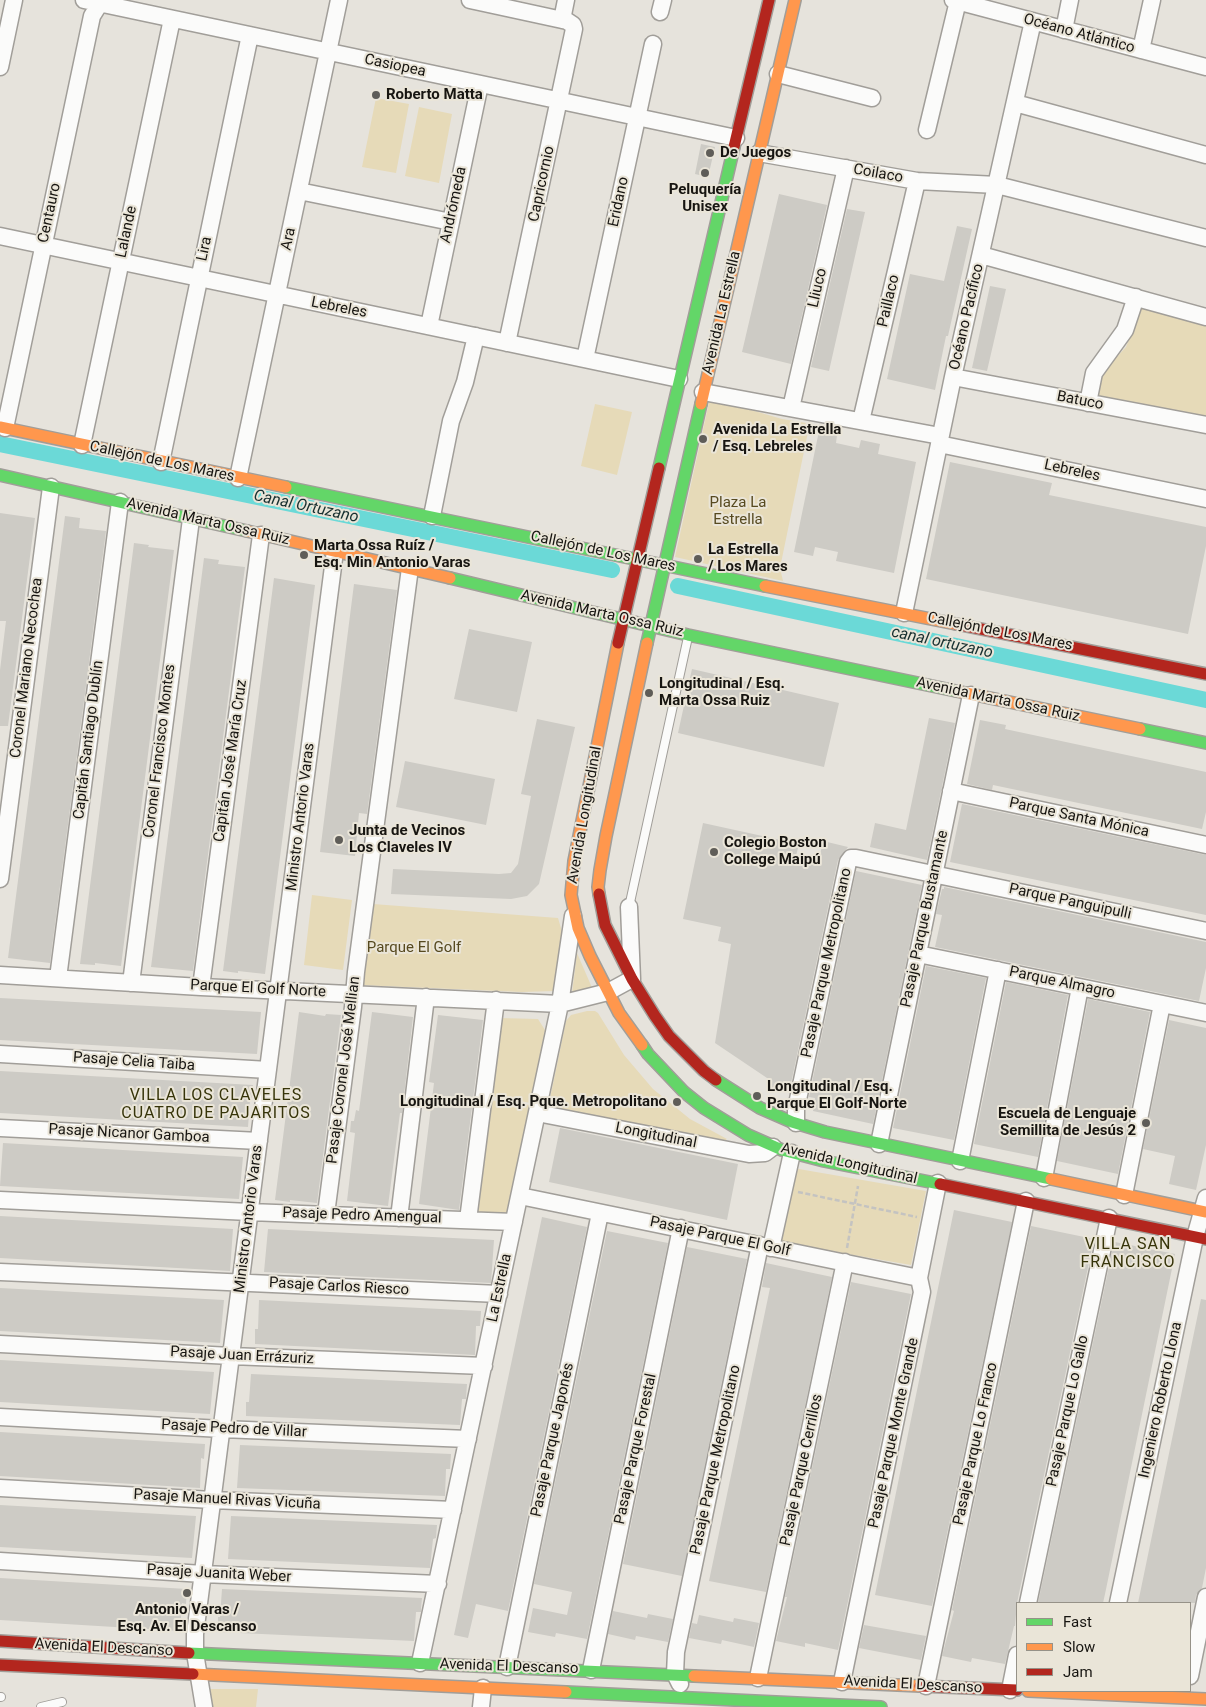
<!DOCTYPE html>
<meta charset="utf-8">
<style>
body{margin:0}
#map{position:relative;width:1206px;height:1707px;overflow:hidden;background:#e6e3dc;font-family:Roboto,sans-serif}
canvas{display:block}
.legend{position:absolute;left:1016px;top:1602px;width:175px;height:90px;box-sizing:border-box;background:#eae5d8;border:1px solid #969288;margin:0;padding:6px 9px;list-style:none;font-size:15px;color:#171511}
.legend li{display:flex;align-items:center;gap:10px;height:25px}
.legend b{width:25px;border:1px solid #969288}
</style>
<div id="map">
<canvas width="1206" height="1707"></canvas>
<ul class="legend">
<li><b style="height:6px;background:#63d668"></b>Fast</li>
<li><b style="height:6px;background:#ff974d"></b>Slow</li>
<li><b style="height:6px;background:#b3261e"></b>Jam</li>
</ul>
</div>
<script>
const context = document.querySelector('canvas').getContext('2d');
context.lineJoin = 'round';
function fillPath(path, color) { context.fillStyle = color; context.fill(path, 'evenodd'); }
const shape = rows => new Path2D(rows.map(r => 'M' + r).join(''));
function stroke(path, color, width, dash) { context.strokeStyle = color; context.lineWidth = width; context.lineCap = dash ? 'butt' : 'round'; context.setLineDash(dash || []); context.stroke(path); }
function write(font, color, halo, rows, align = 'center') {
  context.font = font + ' Roboto,sans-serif'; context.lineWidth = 4; context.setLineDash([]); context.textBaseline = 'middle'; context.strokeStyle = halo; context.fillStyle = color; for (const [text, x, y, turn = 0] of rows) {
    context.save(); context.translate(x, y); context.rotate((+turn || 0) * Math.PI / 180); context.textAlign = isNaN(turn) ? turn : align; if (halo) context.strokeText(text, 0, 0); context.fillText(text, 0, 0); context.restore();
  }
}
const green = shape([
 [376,98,409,104,396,173,362,167],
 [419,107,452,114,439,183,405,176],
 [1141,307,1206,325,1206,421,1094,398,1100,375,1126,347],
 [710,398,782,419,806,423,805,425,809,427,780,568,783,581,675,557],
 [595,404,632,412,617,475,581,466],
 [312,895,352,900,343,970,304,965],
 [373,904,558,918,563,935,555,991,522,992,359,985],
 [577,953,593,990,572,993],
 [587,1011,595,1011,598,1013,624,1055,653,1089,690,1119,727,1139,723,1142,548,1108,566,1021,571,1015],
 [499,1018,538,1019,545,1030,531,1103,490,1096],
 [489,1100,530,1105,510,1217,473,1215],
 [793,1168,926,1191,911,1265,778,1242],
 [209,1689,258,1689,256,1707,212,1707]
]);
const canal = shape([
 [0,444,612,570],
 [678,586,1206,700]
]);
const building = shape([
 [701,144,715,147,708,177,695,174],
 [779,194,827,205,791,364,742,352],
 [847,209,865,212,829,371,811,367],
 [957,226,972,229,948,336,946,336,935,390,887,379,910,274,944,281],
 [990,286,1006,289,987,371,972,368],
 [819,431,837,435,836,443,859,448,861,440,880,444,878,454,916,462,894,573,836,561,838,552,815,547,813,556,794,552],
 [950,462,1052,483,1049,495,1206,527,1206,546,1188,634,926,579],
 [0,513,35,518,8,726,0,726,0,670,6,621,0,621],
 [65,516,80,518,79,528,106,531,50,963,8,958],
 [134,543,149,545,148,547,174,550,121,966,95,963,95,965,80,964],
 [204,558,219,560,218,564,245,567,193,971,151,967],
 [274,578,315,585,265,974,238,971,238,973,223,971],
 [354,584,397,590,367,814,359,813,355,856,320,852],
 [469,629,532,642,517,712,454,699],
 [692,669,839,703,824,767,678,733],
 [929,718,955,723,927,860,870,847,875,823,906,830],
 [537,719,575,727,539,884,527,896,511,899,391,894,393,869,499,874,511,873,518,864,531,796,521,794],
 [980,720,1006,725,1005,729,1206,772,1206,812,1202,829,993,785,992,790,967,784],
 [405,761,495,779,486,825,396,807],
 [962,804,1206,855,1206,915,950,862],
 [703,823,799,844,795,860,818,864,823,841,848,847,838,860,789,1093,769,1088,770,1080,715,1043,731,944,718,941,721,927,683,919],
 [856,871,922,885,873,1124,813,1111,815,1098,809,1097],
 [944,887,1206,942,1206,968,1199,1001,935,947,942,915,936,914,942,889,944,889],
 [926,966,986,978,954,1140,893,1128],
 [1006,982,1068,995,1038,1157,974,1144],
 [0,998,261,1012,257,1054,0,1040],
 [1088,999,1150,1012,1118,1174,1057,1161],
 [299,1012,325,1016,326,1014,341,1015,317,1203,290,1200,290,1202,275,1200],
 [372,1012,413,1017,402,1113,400,1113,388,1206,347,1201,355,1133,350,1132,351,1121,354,1121,356,1110,359,1111],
 [438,1015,483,1020,459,1210,419,1204,434,1083,429,1082],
 [1169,1020,1206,1028,1206,1145,1196,1190,1169,1184,1175,1156,1143,1149],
 [0,1071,253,1085,252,1100,250,1100,248,1127,0,1113],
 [560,1128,738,1164,727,1220,549,1182],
 [3,1143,243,1157,239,1199,0,1186],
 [954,1210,1012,1222,932,1606,875,1595],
 [0,1216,233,1229,230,1271,0,1258],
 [542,1217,587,1227,508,1611,476,1604,468,1638,454,1635],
 [1031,1226,1094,1239,1017,1603,1015,1626,1014,1626,1005,1664,972,1658,971,1662,942,1656,954,1611,952,1610],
 [268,1229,494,1240,491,1283,264,1272],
 [607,1231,668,1243,587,1639,556,1633,555,1637,528,1632,533,1608,567,1615,572,1592,534,1584],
 [1115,1242,1175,1254,1105,1594,1103,1603,1038,1603,1114,1243],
 [687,1247,747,1259,682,1576,623,1564],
 [766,1263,832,1277,766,1592,709,1581,770,1288,762,1287],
 [851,1282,911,1294,838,1650,805,1643,805,1647,776,1641,787,1597,785,1597],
 [0,1288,224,1300,220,1343,0,1331],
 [1201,1299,1206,1300,1206,1568,1202,1588,1196,1595,1195,1603,1138,1603],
 [259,1300,481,1311,480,1326,476,1326,475,1355,255,1344,255,1329,258,1329],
 [0,1360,214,1372,210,1414,0,1402],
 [251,1374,467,1384,466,1399,462,1399,460,1425,246,1416,246,1402,249,1402],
 [0,1432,205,1444,204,1459,201,1458,200,1488,0,1476],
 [240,1445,451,1454,450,1469,446,1469,445,1496,237,1488],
 [0,1505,196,1516,192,1558,0,1547],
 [231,1516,437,1525,436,1538,433,1539,430,1568,228,1559],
 [0,1578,187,1589,186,1604,182,1603,180,1631,0,1620],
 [222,1589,422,1598,421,1608,421,1612,416,1612,414,1641,218,1632,218,1617,220,1617],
 [613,1611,647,1618,648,1614,673,1619,668,1642,636,1636,635,1640,608,1634],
 [699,1615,733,1622,734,1618,759,1623,754,1647,722,1640,721,1644,689,1638,692,1623,697,1624],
 [864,1625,926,1636,921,1660,859,1648]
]);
const path = shape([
 [798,1192,917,1217],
 [847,1248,858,1186]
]);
const lane = shape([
 [629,907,688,637],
 [0,1697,1,1697],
 [41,1707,62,1702]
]);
const street = shape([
 [84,0,736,138],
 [470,0,567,21,573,25,574,29,507,343],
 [953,0,1206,67],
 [660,12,663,0],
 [562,20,566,0],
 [1064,30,1070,0],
 [1141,50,1152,0],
 [0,67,14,0],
 [778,74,872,98],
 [1015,103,1206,155],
 [927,130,958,1],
 [759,153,917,181,997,185,1206,238],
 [299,191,451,222],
 [0,236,679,379],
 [981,255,1206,317],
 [429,326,480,84],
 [585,359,653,44],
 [953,377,1206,425],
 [703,392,940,436],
 [1088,403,1094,373,1125,330,1136,297],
 [791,408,846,168],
 [861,421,917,181],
 [5,428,92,16,102,0],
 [939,444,1206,499],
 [82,445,172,19],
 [161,462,250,35],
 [238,478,339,0],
 [432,516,451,421,465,382,476,336],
 [904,613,953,377,1033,21],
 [951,791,1206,845],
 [0,879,51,487],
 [918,954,1206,1013],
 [0,975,201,987,560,1004,608,992,632,979,629,907],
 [58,978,120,502],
 [131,983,191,519],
 [201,987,261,535],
 [0,1054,268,1070],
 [537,1113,749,1154,765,1153,773,1147],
 [796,1123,796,1109,848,862,851,858,856,858,1206,931],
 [0,1128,259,1141],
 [879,1144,971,695],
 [960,1161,998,970],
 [1044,1178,1080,987],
 [1124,1195,1162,1004],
 [520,1196,919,1278],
 [0,1200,249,1212,514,1222],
 [326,1214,353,1007,356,972,410,568],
 [399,1218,426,997],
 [468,1220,496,1000],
 [771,1248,792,1153],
 [0,1272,499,1294],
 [0,1344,231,1356,484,1366],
 [0,1417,222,1429,468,1439],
 [0,1488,212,1500,453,1510],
 [0,1561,203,1574,438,1584],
 [1028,1603,1109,1218],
 [1118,1603,1195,1237,1206,1198],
 [420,1663,560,1004,573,916],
 [507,1667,600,1213],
 [591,1670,681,1228],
 [1190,1676,1206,1597],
 [758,1678,845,1262],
 [842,1682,922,1292,919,1278,938,1183],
 [680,1684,675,1674,676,1652,760,1245],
 [926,1686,1026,1201],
 [1010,1690,1017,1655],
 [204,1707,195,1653,195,1634,335,551],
 [481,1707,483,1688]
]);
const fast = shape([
 [659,468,734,147],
 [0,475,247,531],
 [286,487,765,586],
 [450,578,688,635,956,691],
 [647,643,701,404],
 [1140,729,1206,743],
 [642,1045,648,1054,684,1092,704,1108,748,1135,782,1150,824,1161,940,1184],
 [716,1080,760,1108,792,1122,825,1132,1051,1179],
 [189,1653,694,1676],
 [566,1692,881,1707]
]);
const slow = shape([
 [701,404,795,0],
 [0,427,286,487],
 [247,531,450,578],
 [765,586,956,624],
 [618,643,574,861,571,895,578,928,590,956,619,1013,642,1045],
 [956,691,1140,729],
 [599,894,598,887,600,870,606,836,647,643],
 [1051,1179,1206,1212],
 [193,1674,566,1692],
 [694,1676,920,1686],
 [1028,1691,1206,1699]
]);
const jam = shape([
 [734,147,769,0],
 [956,624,1206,674],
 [618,643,659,468],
 [599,894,605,925,632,979,655,1016,669,1036,704,1071,716,1080],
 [940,1184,1206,1239],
 [0,1641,189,1653],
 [0,1665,193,1674],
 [920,1686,1017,1690]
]);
const markers = [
 [376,95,5,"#5f5d58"],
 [710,153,5,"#5f5d58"],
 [705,173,5,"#5f5d58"],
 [703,439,5,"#5f5d58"],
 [304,555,5,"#5f5d58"],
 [698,559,5,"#5f5d58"],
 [649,693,5,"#5f5d58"],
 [339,840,5,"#5f5d58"],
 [714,852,5,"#5f5d58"],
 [757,1096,5,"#5f5d58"],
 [677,1102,5,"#5f5d58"],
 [1146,1123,5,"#5f5d58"],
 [187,1593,5,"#5f5d58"]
];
const streetNames = [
 ["Océano Atlántico",1079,34,15],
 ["Casiopea",395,66,12],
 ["Coilaco",878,174,10],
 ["Capricornio",542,184,-78],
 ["Eridano",619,202,-78],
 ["Andrómeda",454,205,-78],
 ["Centauro",50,213,-78],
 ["Lalande",127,232,-78],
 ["Ara",289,239,-78],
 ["Lira",205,249,-78],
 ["Lliuco",818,288,-77],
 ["Paillaco",889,301,-77],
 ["Lebreles",339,308,11],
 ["Avenida La Estrella",722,313,-77],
 ["Océano Pacífico",967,317,-77],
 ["Batuco",1080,401,11],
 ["Callejón de Los Mares",162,462,12],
 ["Lebreles",1072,471,12],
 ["Avenida Marta Ossa Ruiz",208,522,13],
 ["Callejón de Los Mares",603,552,12],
 ["Avenida Marta Ossa Ruiz",602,614,13],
 ["Callejón de Los Mares",1000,632,11],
 ["Coronel Mariano Necochea",27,668,-83],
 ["Avenida Marta Ossa Ruiz",998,700,12],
 ["Capitán Santiago Dublín",89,740,-83],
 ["Coronel Francisco Montes",160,751,-83],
 ["Capitán José María Cruz",231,761,-82],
 ["Avenida Longitudinal",585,815,-80],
 ["Ministro Antorio Varas",301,817,-83],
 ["Parque Santa Mónica",1079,818,12],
 ["Parque Panguipulli",1070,902,12],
 ["Pasaje Parque Bustamante",925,919,-78],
 ["Pasaje Parque Metropolitano",827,963,-78],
 ["Parque Almagro",1062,983,12],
 ["Parque El Golf Norte",258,989,3],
 ["Pasaje Celia Taiba",134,1062,4],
 ["Pasaje Coronel José Mellian",344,1070,-83],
 ["Pasaje Nicanor Gamboa",129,1134,3],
 ["Longitudinal",656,1136,11],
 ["Avenida Longitudinal",849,1164,13],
 ["Pasaje Pedro Amengual",362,1216,2],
 ["Ministro Antorio Varas",249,1219,-83],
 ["Pasaje Parque El Golf",720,1237,12],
 ["Pasaje Carlos Riesco",339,1287,3],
 ["La Estrella",500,1288,-78],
 ["Pasaje Juan Errázuriz",242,1356,3],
 ["Ingeniero Roberto Llona",1161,1400,-78],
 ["Pasaje Parque Lo Gallo",1068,1411,-78],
 ["Pasaje Pedro de Villar",234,1429,3],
 ["Pasaje Parque Monte Grande",894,1433,-78],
 ["Pasaje Parque Japonés",553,1440,-78],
 ["Pasaje Parque Lo Franco",976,1444,-78],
 ["Pasaje Parque Forestal",636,1449,-78],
 ["Pasaje Parque Metropolitano",716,1460,-78],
 ["Pasaje Parque Cerrillos",802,1470,-78],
 ["Pasaje Manuel Rivas Vicuña",227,1500,3],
 ["Pasaje Juanita Weber",219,1574,3],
 ["Avenida El Descanso",104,1648,3],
 ["Avenida El Descanso",509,1667,2],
 ["Avenida El Descanso",913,1685,3]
];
const poiNames = [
 ["Roberto Matta",386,95],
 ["De Juegos",720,153],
 ["Peluquería",705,190,"center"],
 ["Unisex",705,207,"center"],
 ["Avenida La Estrella",713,430],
 ["/ Esq. Lebreles",713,447],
 ["Marta Ossa Ruíz /",314,546],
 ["Esq. Min Antonio Varas",314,563],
 ["La Estrella",708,550],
 ["/ Los Mares",708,567],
 ["Longitudinal / Esq.",659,684],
 ["Marta Ossa Ruiz",659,701],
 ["Junta de Vecinos",349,831],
 ["Los Claveles IV",349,848],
 ["Colegio Boston",724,843],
 ["College Maipú",724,860],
 ["Longitudinal / Esq.",767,1087],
 ["Parque El Golf-Norte",767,1104],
 ["Longitudinal / Esq. Pque. Metropolitano",667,1102,"right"],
 ["Escuela de Lenguaje",1136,1114,"right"],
 ["Semillita de Jesús 2",1136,1131,"right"],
 ["Antonio Varas /",187,1610,"center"],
 ["Esq. Av. El Descanso",187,1627,"center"]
];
const parkNames = [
 ["Plaza La",738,503],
 ["Estrella",738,520],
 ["Parque El Golf",414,948]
];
const waterNames = [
 ["Canal Ortuzano",306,507,12],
 ["canal ortuzano",942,643,12]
];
const neighbourhoodNames = [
 ["VILLA LOS CLAVELES",216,1096],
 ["CUATRO DE PAJARITOS",216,1114],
 ["VILLA SAN",1128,1245],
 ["FRANCISCO",1128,1263]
];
fillPath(green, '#e6dab8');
stroke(canal, '#6bd9d7', 16);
fillPath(building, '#cdcbc5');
stroke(lane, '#a19e99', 10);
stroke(street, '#a19e99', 19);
stroke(fast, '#a19e99', 14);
stroke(slow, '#a19e99', 14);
stroke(jam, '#a19e99', 14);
stroke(path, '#c4c3c1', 2.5, [5, 2.5]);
stroke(lane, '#fbfbfa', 8);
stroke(street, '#fbfbfa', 16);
stroke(fast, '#63d668', 11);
stroke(slow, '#ff974d', 11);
stroke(jam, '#b3261e', 11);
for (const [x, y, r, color] of markers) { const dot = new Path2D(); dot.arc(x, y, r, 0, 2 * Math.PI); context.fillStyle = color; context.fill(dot); stroke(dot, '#eae5d8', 2); }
write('15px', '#171511', '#eae5d8', streetNames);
write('bold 15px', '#171511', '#eae5d8', poiNames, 'left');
write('15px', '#574a20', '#eae5d8', parkNames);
write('italic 16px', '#173030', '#eae5d8', waterNames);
context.letterSpacing = '1px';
write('16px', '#363409', '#eae5d8', neighbourhoodNames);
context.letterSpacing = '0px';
</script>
